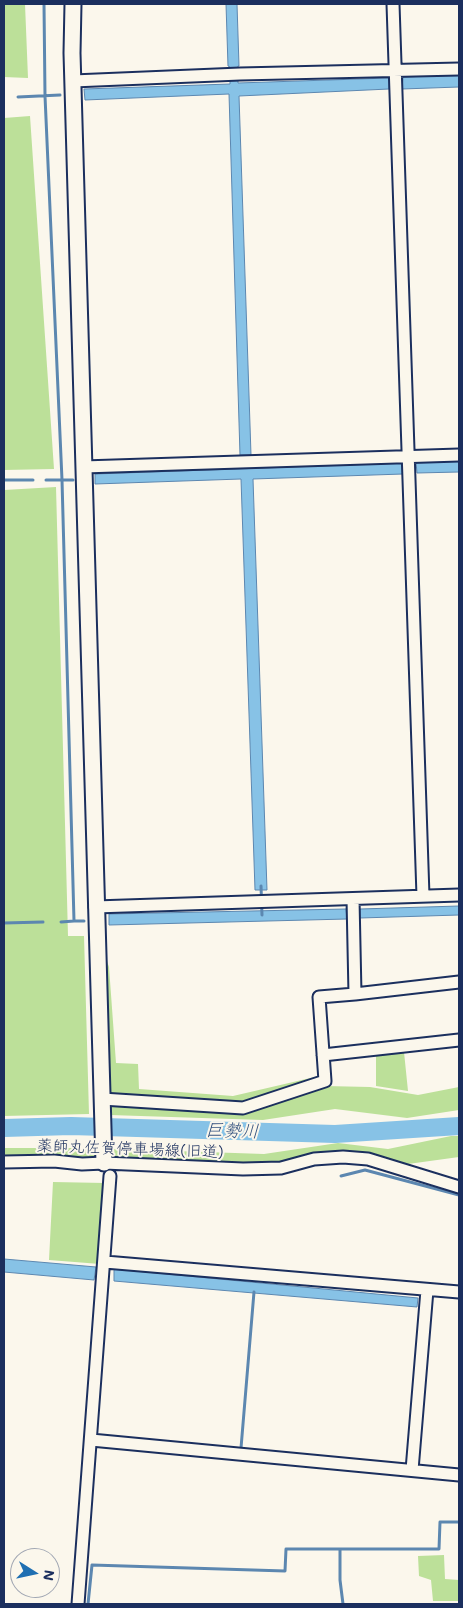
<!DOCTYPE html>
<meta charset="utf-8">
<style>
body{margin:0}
#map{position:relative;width:463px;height:1608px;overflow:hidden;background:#fbf7ec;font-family:Mali,sans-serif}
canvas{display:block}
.frame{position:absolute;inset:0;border:5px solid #1b2f5e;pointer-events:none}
.north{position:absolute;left:10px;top:1548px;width:50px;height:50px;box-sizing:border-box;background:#fbf7ec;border:1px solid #a1a7b3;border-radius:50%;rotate:100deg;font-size:14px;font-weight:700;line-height:20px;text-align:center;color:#1b2f5e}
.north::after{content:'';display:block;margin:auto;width:18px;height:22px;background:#1f6fb2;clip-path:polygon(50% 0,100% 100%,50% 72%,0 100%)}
</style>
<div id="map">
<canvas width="463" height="1608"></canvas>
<div class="frame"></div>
<div class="north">N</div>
</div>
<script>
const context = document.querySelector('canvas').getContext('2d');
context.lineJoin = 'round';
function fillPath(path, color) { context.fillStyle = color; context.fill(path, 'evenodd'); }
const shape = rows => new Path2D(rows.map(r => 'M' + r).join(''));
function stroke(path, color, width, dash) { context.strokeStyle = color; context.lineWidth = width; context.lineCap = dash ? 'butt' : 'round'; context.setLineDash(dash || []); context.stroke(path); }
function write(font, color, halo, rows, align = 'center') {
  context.font = font + ' Mali,"Klee One",sans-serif'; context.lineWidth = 4; context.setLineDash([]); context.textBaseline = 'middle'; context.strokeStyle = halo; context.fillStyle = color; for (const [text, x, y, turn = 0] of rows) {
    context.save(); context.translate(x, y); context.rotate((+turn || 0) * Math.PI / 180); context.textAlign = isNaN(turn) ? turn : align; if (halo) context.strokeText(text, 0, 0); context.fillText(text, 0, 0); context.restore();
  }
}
const green = shape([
 [4,4,25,4,28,78,4,77],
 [30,116,54,469,4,470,4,118],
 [56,487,68,936,84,936,89,1114,4,1116,4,490],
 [103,949,109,967,116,1063,138,1064,139,1089,233,1096,319,1076,325,1086,370,1087,418,1095,459,1087,459,1110,407,1118,335,1109,263,1120,110,1115],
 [404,1052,408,1091,376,1086,376,1054],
 [451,1136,459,1136,459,1157,408,1164,359,1153,314,1154,275,1164,88,1157,4,1158,4,1148,88,1148,264,1154,338,1143,388,1149],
 [53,1182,105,1183,100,1264,49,1260],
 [444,1555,445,1579,459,1580,459,1601,433,1601,431,1580,419,1576,418,1556]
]);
const water = shape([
 [226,4,237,4,239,66,238,66,238,83,389,78,389,89,239,96,251,455,240,455,229,94,85,100,84,89,230,84,230,67,228,66,226,4],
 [459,75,459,87,402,89,403,77,459,75],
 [459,461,459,472,417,473,416,462,459,461],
 [403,463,403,474,253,479,267,890,255,890,241,479,95,484,95,474,403,463],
 [459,906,459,915,360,918,360,909,459,906],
 [346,909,347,919,109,925,109,914,346,909],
 [4,1259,96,1267,94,1280,4,1272,4,1259],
 [114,1269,418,1298,417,1307,114,1281,114,1269]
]);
const stream = shape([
 [44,4,45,96,62,480,74,921,84,921],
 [18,97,60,95],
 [4,480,33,480],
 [46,480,73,480],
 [261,886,262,915],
 [61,922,74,921],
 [4,923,43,922],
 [341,1176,365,1170,459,1195],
 [241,1448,254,1292],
 [340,1549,340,1580,343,1604],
 [88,1604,92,1565,285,1571,286,1549,439,1549,440,1522,459,1522]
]);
const river = shape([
 [4,1128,71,1126,335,1134,459,1126]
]);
const street = shape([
 [393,4,423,896],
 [73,81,240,74,459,69],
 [83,467,459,455],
 [95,907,459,895],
 [355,994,459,982],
 [323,1055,459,1040],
 [102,1099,243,1108,325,1081,319,997,355,994,353,899],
 [4,1162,54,1161,82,1164,104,1163,243,1169,281,1168,314,1159,343,1157,368,1159,459,1187],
 [105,1262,459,1292],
 [91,1440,459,1475],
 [412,1470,427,1290],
 [78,1604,110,1176]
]);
const secondary = shape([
 [73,4,72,53,104,1163]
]);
const streetNames = [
 ["薬師丸佐賀停車場線(旧道)",130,1149,2]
];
const waterNames = [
 ["巨勢川",232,1131,2]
];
fillPath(green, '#bce099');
fillPath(water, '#87c2e6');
stroke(water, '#5c87b0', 1);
stroke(stream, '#5c87b0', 3);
stroke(river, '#87c2e6', 18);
stroke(street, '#1b2f5e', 15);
stroke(secondary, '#1b2f5e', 19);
stroke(street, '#fbf7ec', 11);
stroke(secondary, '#fbf7ec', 15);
write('16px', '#1b2f5e', '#fbf7ec', streetNames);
write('italic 18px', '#365480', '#fbf7ec', waterNames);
</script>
